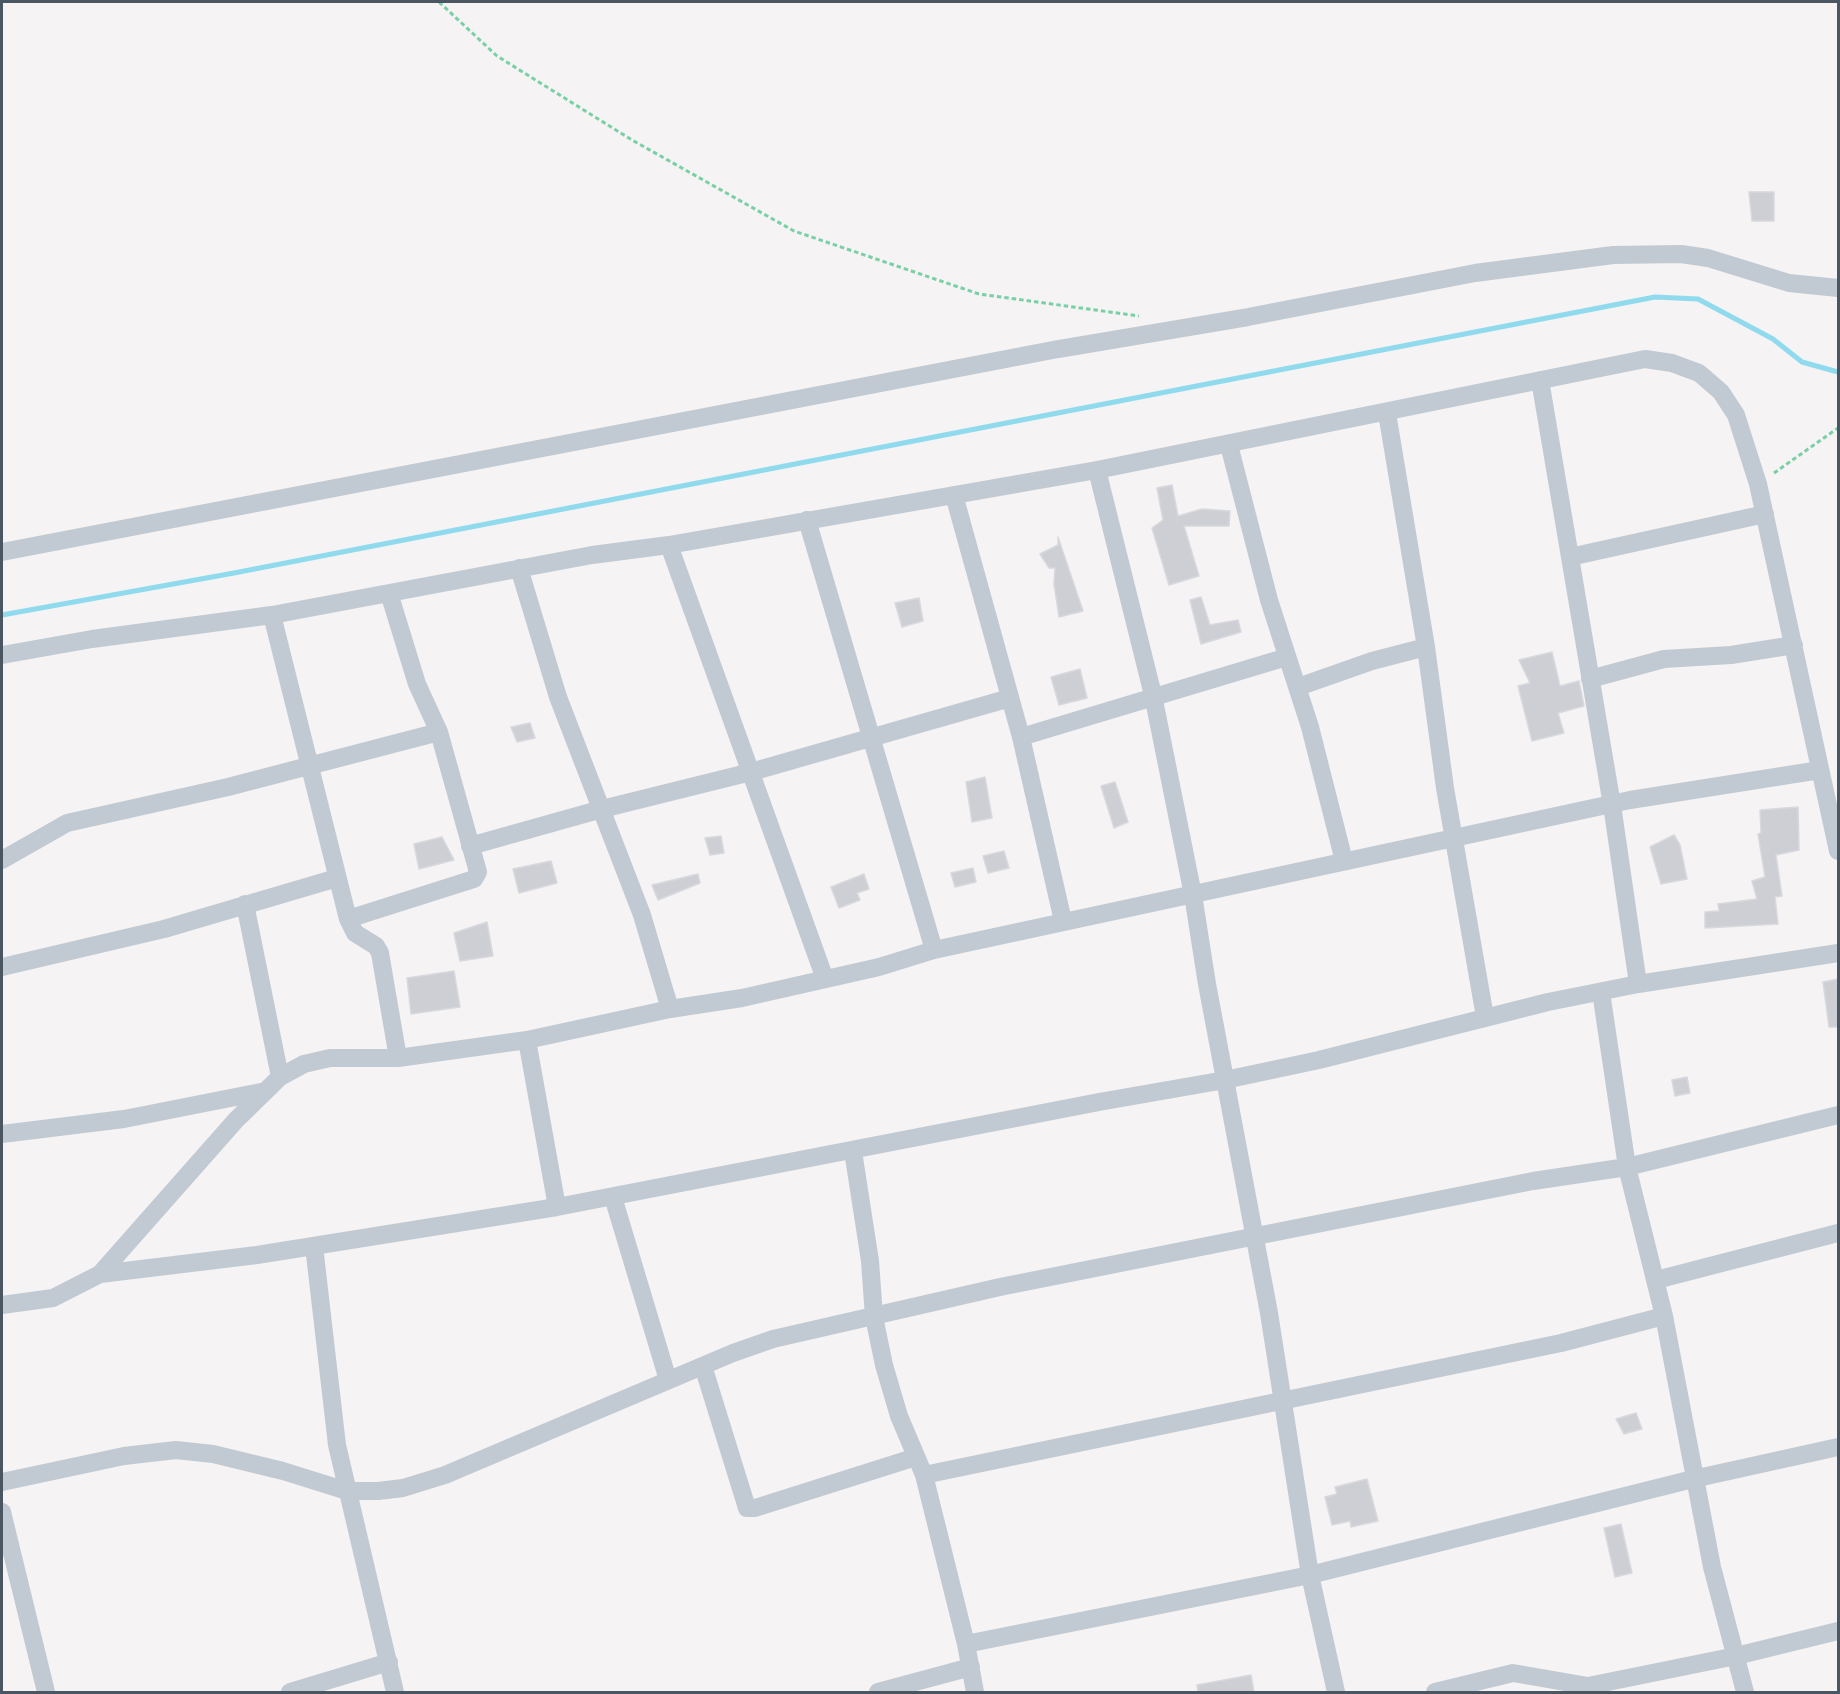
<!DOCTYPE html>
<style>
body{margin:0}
#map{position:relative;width:1840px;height:1694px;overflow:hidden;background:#f5f3f3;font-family:"Roboto Condensed",sans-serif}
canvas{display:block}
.frame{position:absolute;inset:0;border:3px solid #4a5661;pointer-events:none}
</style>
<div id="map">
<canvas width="1840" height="1694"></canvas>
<div class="frame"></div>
</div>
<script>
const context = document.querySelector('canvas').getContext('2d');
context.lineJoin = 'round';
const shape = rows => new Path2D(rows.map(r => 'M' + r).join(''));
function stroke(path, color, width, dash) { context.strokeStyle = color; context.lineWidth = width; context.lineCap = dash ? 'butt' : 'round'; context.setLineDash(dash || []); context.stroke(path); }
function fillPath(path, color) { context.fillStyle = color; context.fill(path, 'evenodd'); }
const stream = shape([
 [2,615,234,573,1655,297,1698,299,1773,339,1802,362,1838,372]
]);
const building = shape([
 [1749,192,1774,192,1774,221,1752,221,1749,192],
 [1172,485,1178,516,1202,509,1230,511,1229,526,1184,526,1199,576,1169,585,1152,528,1163,520,1157,488,1172,485],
 [1058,537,1083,611,1059,617,1054,584,1055,568,1049,568,1040,554,1058,545,1058,537],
 [1201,597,1210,625,1238,620,1241,632,1201,644,1190,600,1201,597],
 [919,598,923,621,902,627,895,603,919,598],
 [1552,652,1560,686,1579,681,1584,706,1558,713,1564,733,1532,741,1518,686,1530,683,1519,660,1552,652],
 [1080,669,1087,698,1059,705,1051,677,1080,669],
 [530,723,535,738,517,742,511,727,530,723],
 [985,777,992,818,972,822,966,782,985,777],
 [1115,782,1128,822,1114,828,1101,786,1115,782],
 [1798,807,1799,850,1776,855,1782,896,1775,897,1778,924,1705,928,1705,912,1719,911,1718,904,1757,899,1752,881,1765,877,1758,834,1761,833,1760,810,1798,807],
 [1674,835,1680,845,1687,879,1661,884,1650,847,1674,835],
 [721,836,724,853,710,855,705,838,721,836],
 [442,837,454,860,419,869,414,844,442,837],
 [1004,851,1009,868,988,873,983,856,1004,851],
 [551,861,557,883,519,893,513,869,551,861],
 [973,868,976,882,955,887,951,873,973,868],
 [698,874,700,883,658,900,652,885,698,874],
 [864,874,869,889,857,893,860,900,839,908,831,887,864,874],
 [487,922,493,956,460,961,454,933,487,922],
 [454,971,460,1007,411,1014,407,978,454,971],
 [1838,979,1838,1027,1829,1027,1823,982,1838,979],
 [1687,1077,1690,1093,1675,1096,1672,1080,1687,1077],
 [1636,1413,1642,1429,1624,1434,1616,1419,1636,1413],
 [1367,1479,1378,1521,1351,1527,1350,1521,1332,1525,1325,1497,1337,1494,1335,1487,1367,1479],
 [1621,1524,1632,1573,1615,1577,1604,1528,1621,1524],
 [1251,1675,1254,1692,1198,1692,1197,1685,1251,1675]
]);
const path = shape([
 [439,2,497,56,632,140,794,231,979,294,1139,316],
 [1774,473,1838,428]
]);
const street = shape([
 [1540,380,1612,805,1638,984],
 [1387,413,1426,647,1445,788,1485,1017],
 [1229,445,1269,600,1310,727,1344,861],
 [1097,470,1153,695,1193,895,1207,984,1269,1313,1310,1575,1336,1692],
 [954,495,1021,737,1063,921],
 [807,520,934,950],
 [669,545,825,979],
 [2,552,1058,349,1248,317,1475,273,1613,255,1681,254,1708,258,1789,283,1838,288],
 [1570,557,1765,514],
 [519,568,558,697,642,915,670,1009],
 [272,615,348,919,355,933,376,946,380,953,398,1058],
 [2,655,92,639,272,615,592,555,669,545,1097,470,1645,359,1672,363,1699,373,1721,392,1736,415,1758,484,1838,851],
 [1590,679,1664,659,1731,655,1794,645],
 [1298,687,1372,661,1426,647],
 [1021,737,1287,657],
 [470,846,602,809,751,772,1010,698],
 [2,860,67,823,228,787,439,732],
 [245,904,280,1077],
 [348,919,474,879,478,872,439,732,417,684,389,593],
 [2,967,164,929,337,878],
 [1601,992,1627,1167,1664,1316,1712,1567,1745,1692],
 [527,1040,557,1207],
 [2,1134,124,1119,266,1091],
 [853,1151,870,1261,874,1317,884,1365,899,1416,924,1475,966,1644,975,1692],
 [613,1197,668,1380],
 [314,1246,337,1445,395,1692],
 [100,1274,257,1255,557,1207,1099,1102,1225,1080,1319,1060,1548,1002,1638,984,1838,953],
 [1656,1280,1838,1233],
 [2,1305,53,1298,100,1274,236,1120,280,1077,304,1064,330,1058,398,1058,527,1040,670,1009,742,998,879,967,934,950,1630,800,1820,770],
 [703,1366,747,1508,755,1508,916,1457],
 [924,1475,1561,1343,1664,1316],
 [2,1482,124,1456,176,1450,213,1454,283,1471,347,1491,378,1491,403,1488,445,1475,733,1353,773,1339,1000,1287,1533,1181,1627,1167,1838,1115],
 [2,1512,46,1692],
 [966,1644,1310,1575,1693,1479,1838,1447],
 [290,1692,389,1662],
 [878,1692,971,1667],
 [1435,1692,1513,1673,1588,1686,1736,1656,1838,1631]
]);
stroke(stream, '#90daee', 5);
fillPath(building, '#cdcfd5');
stroke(building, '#d7d9de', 1.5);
stroke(path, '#7ad0a6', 3, [4.5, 3]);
stroke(street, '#c1cad2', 18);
</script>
